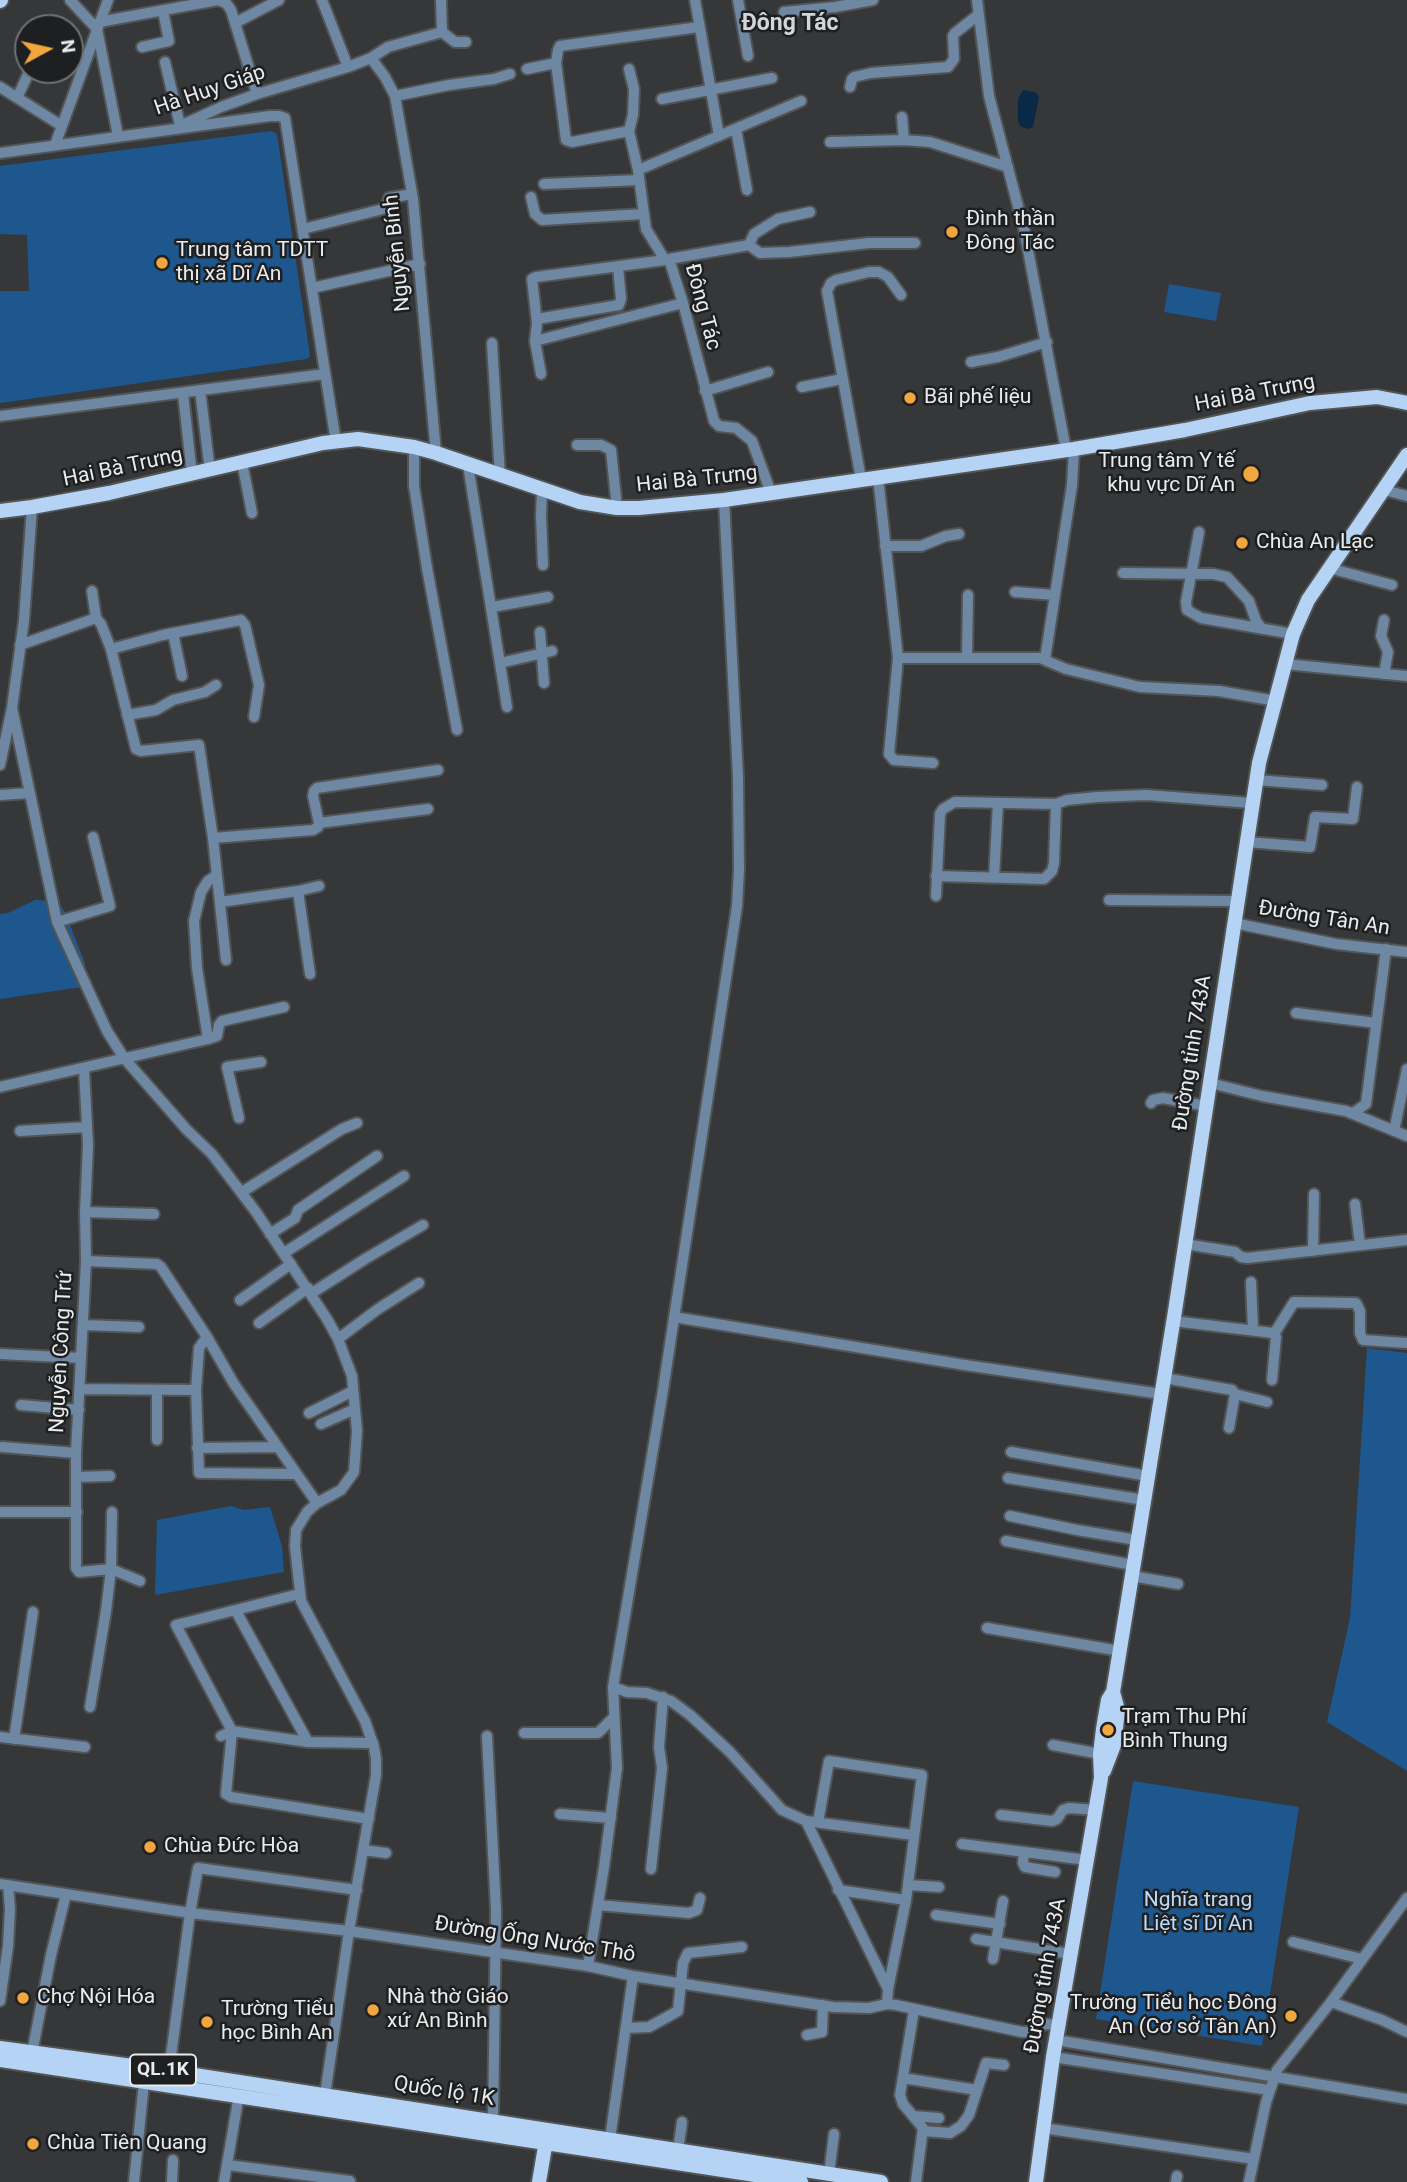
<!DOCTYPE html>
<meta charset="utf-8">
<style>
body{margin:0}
#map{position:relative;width:1407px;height:2182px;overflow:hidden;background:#363739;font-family:Roboto,sans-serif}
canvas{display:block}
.north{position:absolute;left:14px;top:14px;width:70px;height:70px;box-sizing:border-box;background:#1e1f20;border:2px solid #707172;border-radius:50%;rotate:82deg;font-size:19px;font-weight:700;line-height:28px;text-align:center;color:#eaebec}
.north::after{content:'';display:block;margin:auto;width:24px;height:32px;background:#f1a63f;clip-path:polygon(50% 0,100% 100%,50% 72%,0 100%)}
</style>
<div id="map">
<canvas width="1407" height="2182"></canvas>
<div class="north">N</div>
</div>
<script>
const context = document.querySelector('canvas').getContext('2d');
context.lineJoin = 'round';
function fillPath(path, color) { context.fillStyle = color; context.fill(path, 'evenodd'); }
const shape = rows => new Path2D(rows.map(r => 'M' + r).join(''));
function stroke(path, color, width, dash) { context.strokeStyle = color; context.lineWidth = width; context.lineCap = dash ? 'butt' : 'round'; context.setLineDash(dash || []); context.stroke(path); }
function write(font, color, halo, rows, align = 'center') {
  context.font = font + ' Roboto,sans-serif'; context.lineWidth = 5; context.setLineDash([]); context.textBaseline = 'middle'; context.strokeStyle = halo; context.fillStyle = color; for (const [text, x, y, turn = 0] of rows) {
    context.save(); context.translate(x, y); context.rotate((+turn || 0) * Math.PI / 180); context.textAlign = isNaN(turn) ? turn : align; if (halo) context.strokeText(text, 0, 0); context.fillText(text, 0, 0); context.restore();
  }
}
const green = shape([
 [271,131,277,134,310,356,307,359,0,403,0,291,29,291,27,235,0,234,0,166],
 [1169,284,1221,293,1216,321,1164,312],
 [35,900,58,901,65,912,85,963,82,987,0,999,0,914,8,913],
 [1367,1348,1407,1353,1407,1771,1327,1722,1350,1618],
 [231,1506,244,1510,270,1507,282,1546,284,1572,155,1595,157,1520],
 [1133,1781,1299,1807,1262,2046,1096,2019]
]);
const water = shape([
 [1023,90,1035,92,1039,97,1033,127,1027,129,1020,126,1018,121,1018,99]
]);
const minor = shape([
 [70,0,97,29,118,136],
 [322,0,348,67,371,58,388,47,442,32,441,0],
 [695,0,719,136],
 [738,0,748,56],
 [977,0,989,96,1024,229,1066,450],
 [784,12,835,7,873,0],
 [99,22,218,0,226,3,231,10,257,94],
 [235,23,279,0],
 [442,32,455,42,466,42],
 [142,47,169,41,163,11],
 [371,58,385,77,395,96,413,199,436,453],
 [165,62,180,125],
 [527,69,556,63],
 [629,69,634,89,633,115,629,131,638,170,646,229,665,260,669,259,683,303,714,421,719,426,736,428,752,441,771,493],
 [0,87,62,126],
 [850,87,852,79,854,77,871,73,948,67,954,59,953,36,955,33,978,15],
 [395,96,449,85,494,79,510,74],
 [17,98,30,70],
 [662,99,772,78],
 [902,117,904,140],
 [182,125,221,107,257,94,348,67],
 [736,129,747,190],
 [629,131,572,142,566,140,556,63,558,50,560,46,699,27],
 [830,142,904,140,930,142,1008,167],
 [55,145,108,0],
 [0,153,270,116,279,116,285,118,336,442],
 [638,170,801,101],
 [544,184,639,180],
 [531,197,535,214,542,220,643,214],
 [303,229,383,209,387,206,389,198,412,194],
 [749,245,760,253,789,252,869,243,915,243],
 [669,259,749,245,754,234,778,219,810,212],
 [312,288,420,264],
 [537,319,619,305,621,299,618,267],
 [535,341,683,303],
 [492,343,500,476],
 [971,362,998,357,1047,342],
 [541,374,535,341,537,323,532,279,536,277,665,260],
 [802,387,842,379],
 [200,390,210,471],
 [705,391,768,372],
 [183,393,192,475],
 [0,416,325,374],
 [577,445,601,445,611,450,617,508],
 [414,447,414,486,427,568,457,730],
 [242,462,252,513],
 [468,465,507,707],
 [878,477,898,658,889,754,894,760,933,763],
 [861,479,827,291,831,283,836,280,869,272,879,272,888,277,901,295],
 [542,490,541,516,543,565],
 [1384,490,1407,496],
 [1199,532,1186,602,1187,610,1201,618,1293,634],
 [885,546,921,546,946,536,959,534],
 [1329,568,1392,585],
 [1123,573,1213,574,1227,577,1249,601,1256,621,1262,629],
 [92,591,96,618],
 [1015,592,1055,595],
 [492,607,548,597],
 [540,632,544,683],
 [173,633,182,676],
 [20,645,96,618,101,624,111,649,136,749,141,751,199,745,213,838,226,960],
 [111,649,163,635,241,620,245,625,259,685,254,717],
 [967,657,968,595],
 [898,658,1040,658,1066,669,1140,687,1219,691,1276,701],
 [1045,659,1072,485,1074,449],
 [500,663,552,651],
 [1285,664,1407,676],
 [1384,674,1388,652,1381,636,1384,620],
 [12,708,57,922,107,1031,124,1058,187,1130,212,1154,256,1212,327,1319,338,1339,352,1376,357,1431,354,1472,341,1490,317,1503,307,1512,296,1530,295,1546,301,1601,365,1721,374,1747,376,1759,376,1775,349,1931,325,2095],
 [127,715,156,710,173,700,205,692,216,685],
 [0,765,12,708,24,620,32,507],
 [1256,780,1322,785],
 [0,795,30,793],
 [428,809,319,823,313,796,314,791,317,788,438,770],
 [213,838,313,830,318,827,319,823],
 [1247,842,1310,847,1315,817,1353,819,1357,787],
 [936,876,1044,879,1052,871,1054,863,1056,804],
 [994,878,998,803],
 [298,891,319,886],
 [936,896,940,814,943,809,955,802,1056,804,1067,800,1097,797,1146,795,1252,803],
 [1109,900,1237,901],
 [220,902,298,891,310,974],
 [57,922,110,906,93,837],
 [1234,923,1336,944,1407,952],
 [1296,1013,1376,1023],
 [208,1039,197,968,194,921,201,892,208,881,217,875],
 [84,1069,88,1145,85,1212,86,1261,76,1453,76,1568,79,1572,111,1569,140,1581],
 [1210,1083,1262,1096,1346,1111,1407,1136],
 [0,1087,208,1039,217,1036,219,1025,222,1021,284,1007],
 [1151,1103,1153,1100,1163,1098,1206,1106],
 [1353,1113,1366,1104,1386,949],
 [239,1118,227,1067,261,1062],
 [20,1131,87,1127],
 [1394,1131,1407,1069],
 [242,1192,342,1129,357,1123],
 [1355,1204,1360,1245],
 [85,1212,154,1214],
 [270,1234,295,1218,298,1210,377,1156],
 [1185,1244,1235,1252,1241,1257,1247,1258,1407,1240],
 [1313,1251,1314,1194],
 [284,1253,404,1176],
 [86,1261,157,1264,161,1267,207,1337,234,1384,317,1503],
 [1251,1282,1253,1329],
 [312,1293,365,1259,423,1225],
 [240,1300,291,1264],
 [674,1317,965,1365,1161,1394],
 [1173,1321,1273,1333,1276,1337,1272,1380],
 [259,1323,308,1288],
 [83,1325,139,1327],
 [1274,1334,1294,1302,1356,1303,1360,1311,1360,1333,1363,1340,1407,1343],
 [207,1337,199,1348,196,1390,199,1473,296,1474],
 [338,1339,378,1309,419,1283],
 [0,1354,81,1358],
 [1164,1378,1232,1390,1235,1394,1229,1428],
 [80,1389,196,1390],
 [157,1390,157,1440],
 [1235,1394,1267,1402],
 [21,1405,79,1410],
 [309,1413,353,1391],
 [321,1424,355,1409],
 [2,1447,76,1453],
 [197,1448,277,1447],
 [1011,1452,1148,1476],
 [76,1477,110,1476],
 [1008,1478,1144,1500],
 [0,1512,77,1512],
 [1010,1516,1077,1530,1137,1540],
 [1006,1541,1133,1565],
 [1132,1576,1178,1584],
 [299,1594,176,1625,232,1731,226,1794,231,1797,369,1819],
 [236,1611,308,1742],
 [987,1628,1120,1651],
 [613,1687,627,1692,647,1693,671,1701,690,1715,730,1752,782,1810,806,1821,913,1835],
 [90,1707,106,1611,111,1569,112,1512],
 [524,1733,598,1733,614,1717],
 [221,1736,232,1731,308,1742,373,1743],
 [487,1736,496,1910,493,2120],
 [0,1737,85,1747],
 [14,1739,33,1612],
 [1053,1745,1100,1754],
 [560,1814,611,1818],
 [1001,1815,1052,1821,1057,1819,1063,1810,1069,1808,1096,1810],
 [806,1821,888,1989],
 [818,1822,829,1761,922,1775,906,1900,888,1989,887,2004],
 [962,1844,1087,1860],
 [363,1850,386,1853],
 [1024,1852,1023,1863,1025,1867,1055,1872],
 [651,1869,662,1768,659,1747,663,1697],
 [0,1884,190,1913,349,1931,588,1966,633,1976,833,2007,869,2008,887,2004,896,2005,1022,2032,1031,2032,1045,2024,1059,2025],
 [908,1885,939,1887],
 [838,1890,906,1900],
 [598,1905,689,1913,697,1910,700,1898],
 [936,1915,1000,1924],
 [976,1939,1071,1954],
 [1293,1942,1362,1959],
 [993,1959,1003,1901],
 [588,1966,604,1867,617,1768,613,1687,663,1390,737,906,739,870,738,777,724,500],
 [0,2001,8,1946,10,1909,8,1885],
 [1331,2002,1382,2020,1407,2032],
 [914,2010,900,2095,903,2104,923,2128,916,2182],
 [626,2028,649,2027,678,2011,683,1963,688,1953,742,1947],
 [807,2035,822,2032,823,2005],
 [1056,2040,1407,2099],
 [32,2053,51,1955,66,1894],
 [1053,2057,1269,2090],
 [169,2071,190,1913,198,1868,357,1890],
 [903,2078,977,2090],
 [913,2116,939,2118],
 [1043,2128,1254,2159],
 [923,2131,950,2133,961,2126,969,2115,986,2063,1004,2065],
 [610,2139,633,1976],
 [678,2151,682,2122],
 [228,2165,350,2181],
 [829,2174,834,2134],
 [134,2182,144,2082],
 [172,2182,173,2160],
 [224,2182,239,2095],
 [1176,2182,1177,2176],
 [1249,2182,1266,2102,1277,2070,1331,2002,1407,1898]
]);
const major = shape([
 [0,1,1,0],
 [0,511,32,507,109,493,323,443,358,439,414,447,436,453,580,502,617,508,639,508,724,500,1074,449,1185,430,1310,403,1377,397,1407,403],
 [1104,1771,1114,1745,1118,1710,1113,1692],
 [0,2048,169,2071,881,2182],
 [0,2060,801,2182],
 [539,2182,547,2135],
 [1036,2182,1053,2057,1101,1778,1100,1754,1103,1729,1108,1700,1113,1692,1175,1311,1259,763,1293,634,1308,600,1407,455]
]);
const markers = [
 [952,232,7,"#f1a63f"],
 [162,263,7,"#f1a63f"],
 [910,398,7,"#f1a63f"],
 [1251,474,9,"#f1a63f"],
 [1242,543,7,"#f1a63f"],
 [1108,1730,7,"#f1a63f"],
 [150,1847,7,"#f1a63f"],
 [23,1998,7,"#f1a63f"],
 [373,2010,7,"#f1a63f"],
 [1291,2016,7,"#f1a63f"],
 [207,2022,7,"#f1a63f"],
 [33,2144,7,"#f1a63f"]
];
const shields = [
 [163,2070,66]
];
const shieldNames = [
 ["QL.1K",163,2070]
];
const streetNames = [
 ["Hà Huy Giáp",210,91,-19],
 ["Nguyễn Bính",398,253,-96],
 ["Đông Tác",702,307,75],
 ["Hai Bà Trưng",1255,394,-11],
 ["Hai Bà Trưng",123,468,-12],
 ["Hai Bà Trưng",697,480,-6],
 ["Đường Tân An",1324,919,9],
 ["Đường tỉnh 743A",1193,1053,-81],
 ["Nguyễn Công Trứ",62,1352,-87],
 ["Đường Ống Nước Thô",535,1940,9],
 ["Đường tỉnh 743A",1046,1976,-80],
 ["Quốc lộ 1K",444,2092,9]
];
const poiNames = [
 ["Đình thần",966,220],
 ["Đông Tác",966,244],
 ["Trung tâm TDTT",176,251],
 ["thị xã Dĩ An",176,275],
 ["Bãi phế liệu",924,398],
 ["Trung tâm Y tế",1235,462,"right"],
 ["khu vực Dĩ An",1235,486,"right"],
 ["Chùa An Lạc",1256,543],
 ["Trạm Thu Phí",1122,1718],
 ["Bình Thung",1122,1742],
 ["Chùa Đức Hòa",164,1847],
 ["Chợ Nội Hóa",37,1998],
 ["Nhà thờ Giáo",387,1998],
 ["xứ An Bình",387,2022],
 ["Trường Tiểu học Đông",1277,2004,"right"],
 ["An (Cơ sở Tân An)",1277,2028,"right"],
 ["Trường Tiểu",221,2010],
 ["học Bình An",221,2034],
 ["Chùa Tiên Quang",47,2144]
];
const parkNames = [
 ["Nghĩa trang",1198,1901],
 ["Liệt sĩ Dĩ An",1198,1925]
];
const neighbourhoodNames = [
 ["Đông Tác",790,24]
];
fillPath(green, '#1e578d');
fillPath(water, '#092947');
stroke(minor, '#535456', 14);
stroke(major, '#535456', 18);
stroke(minor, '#6e87a2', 10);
stroke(major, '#b5d4f5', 14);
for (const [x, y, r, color] of markers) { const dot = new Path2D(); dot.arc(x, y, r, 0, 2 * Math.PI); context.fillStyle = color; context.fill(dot); stroke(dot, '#1e1f20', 2.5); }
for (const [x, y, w] of shields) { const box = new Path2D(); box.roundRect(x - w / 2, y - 15.5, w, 31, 5); context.fillStyle = '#1e1f20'; context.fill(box); stroke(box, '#eaebec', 2); }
write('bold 19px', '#eaebec', null, shieldNames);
write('21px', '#eaebec', '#1e1f20', streetNames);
write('21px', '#eaebec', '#1e1f20', poiNames, 'left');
write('21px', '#bbdafb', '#1e1f20', parkNames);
write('bold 23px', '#d3d5d8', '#1e1f20', neighbourhoodNames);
</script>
